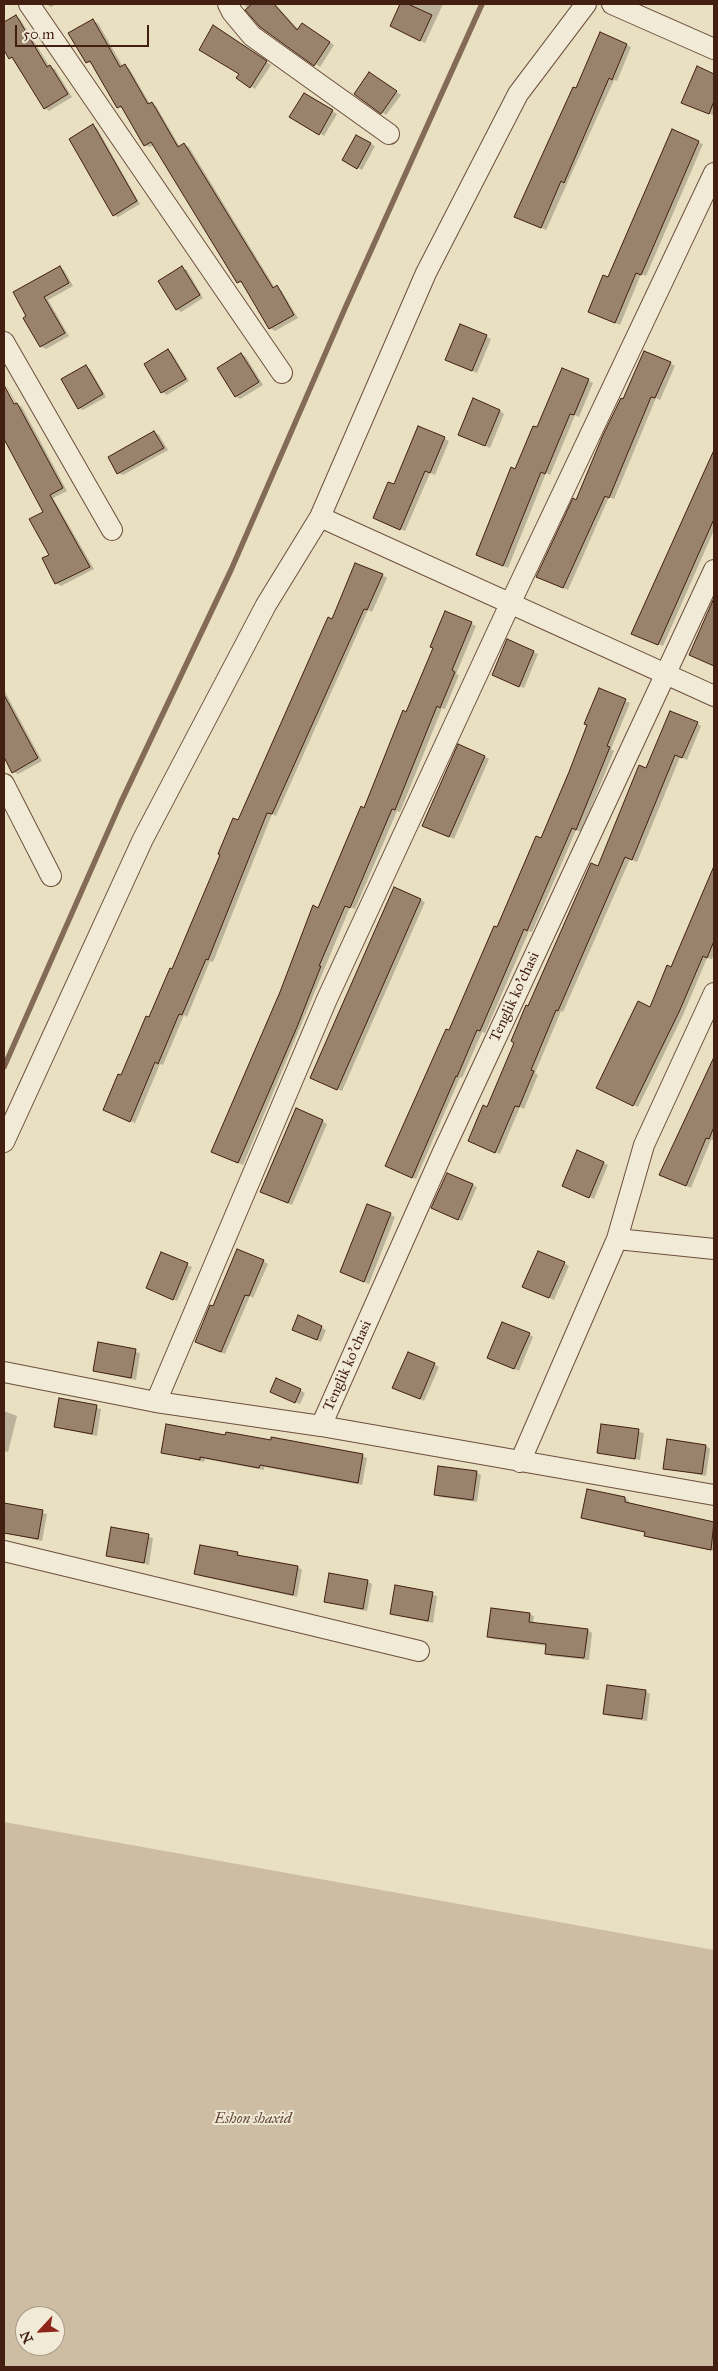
<!DOCTYPE html>
<style>
body{margin:0}
#map{position:relative;width:718px;height:2371px;overflow:hidden;background:#e9dfc1;font-family:"IM FELL Great Primer",serif}
canvas{display:block}
.frame{position:absolute;inset:0;border:5px solid #421f11;pointer-events:none}
.north{position:absolute;left:15px;top:2306px;width:50px;height:50px;box-sizing:border-box;background:#f1ead7;border:1px solid #ab9988;border-radius:50%;rotate:245deg;font-size:14px;font-weight:700;line-height:20px;text-align:center;color:#421f11}
.north::after{content:'';display:block;margin:auto;width:18px;height:22px;background:#8f2418;clip-path:polygon(50% 0,100% 100%,50% 72%,0 100%)}
.scale{position:absolute;left:15px;top:25px;width:134px;height:22px;box-sizing:border-box;border:2px solid #421f11;border-top:0;padding-left:6px;font-size:15px;line-height:18px;white-space:nowrap;color:#421f11;-webkit-text-stroke:4px #f1ead7;paint-order:stroke}
</style>
<div id="map">
<canvas width="718" height="2371"></canvas>
<div class="frame"></div>
<div class="north">N</div>
<div class="scale">50 m</div>
</div>
<script>
const context = document.querySelector('canvas').getContext('2d');
context.lineJoin = 'round';
function fillPath(path, color) { context.fillStyle = color; context.fill(path, 'evenodd'); }
const shape = rows => new Path2D(rows.map(r => 'M' + r).join(''));
function stroke(path, color, width, dash) { context.strokeStyle = color; context.lineWidth = width; context.lineCap = dash ? 'butt' : 'round'; context.setLineDash(dash || []); context.stroke(path); }
function write(font, color, halo, rows, align = 'center') {
  context.font = font + ' "IM FELL Great Primer",serif'; context.lineWidth = 4; context.setLineDash([]); context.textBaseline = 'middle'; context.strokeStyle = halo; context.fillStyle = color; for (const [text, x, y, turn = 0] of rows) {
    context.save(); context.translate(x, y); context.rotate((+turn || 0) * Math.PI / 180); context.textAlign = isNaN(turn) ? turn : align; if (halo) context.strokeText(text, 0, 0); context.fillText(text, 0, 0); context.restore();
  }
}
const green = shape([
 [4,1822,714,1950,714,2367,4,2367],
 [25,2316,55,2316,55,2346,25,2346]
]);
const shadow = shape([
 [46,4,56,4,51,7],
 [244,4,275,4,299,30,307,27,334,45,320,67,261,26],
 [402,4,443,4,425,43,391,26],
 [16,16,20,19,50,67,55,69,72,97,49,111,45,108,4,47,4,24],
 [93,21,98,23,123,67,129,68,150,104,156,106,180,147,184,145,189,147,275,288,281,290,298,318,275,331,270,328,244,284,238,282,154,145,150,147,145,145,124,109,118,107,93,64,86,62],
 [218,30,271,65,255,89,238,78,240,73],
 [601,34,631,47,617,81,614,80,546,230,520,219],
 [697,68,714,75,713,115,687,105],
 [373,76,401,95,386,115,355,94],
 [304,94,337,114,324,136,291,116],
 [93,126,97,128,140,204,118,217,114,215],
 [356,136,375,146,362,170,344,160],
 [698,142,703,144,646,276,641,274,620,325,594,314,609,279],
 [60,268,64,270,73,286,48,300,69,336,46,349,41,346,25,318],
 [182,268,187,270,203,298,181,312,177,309],
 [461,325,491,339,477,373,451,362],
 [168,351,172,353,189,381,167,395,162,392],
 [241,354,246,357,263,385,240,399,235,396],
 [670,363,675,366,660,400,656,398,614,499,609,497,568,590,542,579,624,401],
 [86,366,90,369,106,397,83,410,79,408],
 [563,369,593,383,579,417,575,415,550,475,546,473,508,568,482,557,516,470,537,429],
 [4,381,17,404,22,407,67,491,53,498,94,569,61,586,56,583,45,512,4,437,4,388,16,410,18,409],
 [500,411,504,414,490,448,464,437],
 [419,427,449,441,435,475,430,473,405,531,379,520],
 [154,432,159,435,168,450,123,475,118,473],
 [714,453,714,530,663,646,636,634,697,488,699,489],
 [382,575,387,578,372,612,368,610,276,816,272,814,213,962,210,961,187,1017,184,1015,163,1065,160,1064,135,1123,109,1112,122,1077,173,970,238,821,333,620],
 [714,609,714,665,695,657],
 [446,612,476,626,456,674,459,675,445,709,442,708,400,812,397,811,355,909,350,907,243,1165,217,1154,319,909,434,648],
 [508,641,538,654,524,688,498,677],
 [4,690,42,761,18,774,13,772,4,755],
 [600,690,630,703,611,749,614,751,581,832,576,830,532,932,529,931,485,1033,482,1032,462,1078,460,1077,416,1179,391,1168,497,928,542,840,570,772],
 [697,723,701,726,687,760,680,757,637,862,630,859,563,1012,561,1011,535,1073,538,1075,524,1109,520,1107,500,1154,474,1143,529,1008,647,769],
 [485,757,489,759,454,839,428,828],
 [714,867,714,953,712,959,707,958,683,1015,638,1107,602,1090,672,968],
 [395,889,425,902,342,1091,316,1080],
 [714,1058,714,1140,711,1140,691,1188,665,1177],
 [322,1121,327,1124,292,1205,266,1194],
 [578,1152,608,1165,594,1199,568,1188],
 [472,1185,477,1187,462,1221,437,1210],
 [390,1214,395,1217,369,1284,341,1272],
 [263,1261,268,1264,253,1298,250,1296,225,1354,201,1344,213,1308],
 [564,1263,569,1266,554,1300,528,1289],
 [187,1265,192,1267,177,1301,152,1290],
 [299,1317,326,1330,321,1342,298,1332],
 [529,1334,533,1337,519,1371,493,1360],
 [99,1344,140,1353,136,1380,94,1371],
 [434,1364,439,1367,424,1401,398,1390],
 [300,1390,305,1393,300,1404,276,1394],
 [60,1400,101,1409,97,1436,55,1427],
 [4,1411,17,1416,8,1452,4,1451],
 [602,1425,644,1433,640,1460,598,1452],
 [226,1436,362,1456,367,1458,362,1485,264,1467,264,1470,205,1459,204,1462,163,1452],
 [706,1446,710,1449,706,1476,665,1468],
 [476,1472,481,1475,477,1502,440,1497,436,1495],
 [588,1491,625,1498,629,1501,629,1504,714,1523,714,1551,650,1538,645,1536,646,1533,587,1520,583,1518],
 [4,1505,47,1514,42,1541,4,1533],
 [112,1528,153,1538,149,1565,107,1555],
 [201,1547,238,1554,242,1557,298,1567,302,1570,297,1597,200,1576,196,1574],
 [367,1581,372,1584,367,1611,325,1602],
 [396,1586,437,1596,433,1623,391,1614],
 [529,1614,534,1616,533,1623,587,1630,592,1633,589,1660,551,1656,547,1653,548,1646,493,1639,489,1636],
 [645,1691,650,1694,647,1721,609,1716,605,1714]
]);
const stream = shape([
 [4,1067,121,802,231,570,346,306,482,4]
]);
const building = shape([
 [252,4,274,4,297,30,302,23,330,42,314,66,260,27,245,10,252,4],
 [400,4,408,4,432,15,420,41,390,26,400,4],
 [16,15,47,67,50,65,68,94,44,109,12,57,9,59,4,50,4,22,16,15],
 [93,19,120,67,125,64,148,104,152,102,178,147,184,143,273,288,277,285,294,315,269,329,241,281,237,283,151,142,144,146,121,106,117,108,90,61,86,63,68,33,93,19],
 [213,25,267,61,250,88,236,78,239,74,199,50,213,25],
 [600,32,627,44,612,80,609,78,564,183,561,181,541,228,514,217,573,87,576,88,600,32],
 [697,66,714,74,714,101,709,114,681,103,697,66],
 [369,72,397,91,381,114,354,94,369,72],
 [304,93,333,110,319,135,289,117,304,93],
 [93,124,137,201,113,216,69,139,93,124],
 [672,129,699,141,641,275,636,273,615,323,588,312,603,275,608,277,672,129],
 [356,135,371,143,357,169,342,160,356,135],
 [60,266,69,283,44,297,65,333,40,347,23,318,26,316,13,292,60,266],
 [182,266,200,295,176,310,158,281,182,266],
 [460,324,487,335,472,371,445,360,460,324],
 [168,349,186,379,161,393,144,364,168,349],
 [644,351,671,362,655,398,651,397,609,498,605,496,563,588,536,577,573,498,576,500,603,435,621,398,623,399,644,351],
 [241,353,259,382,235,397,217,368,241,353],
 [86,365,103,394,78,409,61,379,86,365],
 [562,368,589,379,574,415,570,414,545,474,541,472,503,566,476,555,511,467,515,469,533,426,537,427,562,368],
 [4,385,14,404,17,403,63,488,50,495,90,567,55,584,42,558,49,555,29,519,43,512,4,439,4,385],
 [473,398,500,410,485,446,458,435,473,398],
 [418,426,445,437,430,473,425,471,400,530,373,518,388,482,394,484,418,426],
 [154,431,164,448,117,474,108,457,154,431],
 [714,450,714,519,658,645,631,634,714,450],
 [355,563,383,574,367,610,364,609,272,814,267,813,208,960,206,959,182,1015,179,1014,158,1064,155,1062,130,1122,103,1110,118,1074,121,1075,146,1016,149,1017,170,968,172,969,220,855,218,854,233,818,238,820,328,617,332,619,355,563],
 [714,598,714,666,689,655,714,598],
 [445,611,472,622,452,670,455,672,440,708,437,706,395,810,392,809,350,908,345,906,319,966,321,966,297,1027,238,1163,211,1152,280,992,313,905,318,908,361,806,364,808,403,710,406,712,433,648,430,647,445,611],
 [507,639,534,651,519,687,492,675,507,639],
 [599,688,626,699,607,746,610,747,576,830,572,828,527,931,524,929,480,1031,477,1030,457,1077,456,1076,412,1178,385,1166,446,1029,449,1030,494,926,497,927,536,836,541,838,569,772,587,725,584,724,599,688],
 [4,695,38,758,12,773,4,757,4,695],
 [670,711,698,722,682,758,675,755,632,860,625,857,558,1011,556,1010,531,1070,534,1071,519,1107,515,1106,495,1153,468,1141,483,1105,487,1107,514,1043,511,1041,526,1005,528,1006,591,863,598,866,639,765,646,768,670,711],
 [458,744,485,756,449,837,422,826,458,744],
 [714,866,714,941,707,958,703,956,679,1012,633,1106,596,1088,638,1001,650,1007,667,965,671,967,714,866],
 [394,887,421,899,337,1090,310,1078,394,887],
 [714,1057,714,1127,709,1139,706,1138,686,1186,659,1175,714,1057],
 [296,1108,323,1120,288,1203,260,1192,296,1108],
 [577,1150,604,1162,589,1198,562,1186,577,1150],
 [447,1173,473,1184,458,1220,431,1208,447,1173],
 [367,1204,391,1213,364,1282,340,1272,367,1204],
 [237,1249,264,1260,249,1296,245,1295,221,1352,195,1342,210,1305,213,1306,237,1249],
 [538,1251,565,1262,549,1298,522,1287,538,1251],
 [161,1252,188,1263,173,1300,146,1288,161,1252],
 [298,1315,322,1326,317,1340,292,1330,298,1315],
 [502,1322,530,1333,514,1369,487,1358,502,1322],
 [98,1342,136,1349,131,1378,93,1371,98,1342],
 [408,1352,435,1363,420,1399,392,1388,408,1352],
 [276,1378,301,1389,295,1403,270,1392,276,1378],
 [59,1398,97,1405,92,1434,54,1427,59,1398],
 [166,1424,225,1435,226,1432,271,1440,271,1437,363,1454,358,1483,260,1465,259,1468,200,1457,200,1460,161,1453,166,1424],
 [601,1424,639,1429,635,1459,597,1453,601,1424],
 [667,1439,706,1445,702,1474,663,1469,667,1439],
 [438,1466,477,1471,473,1500,434,1495,438,1466],
 [587,1489,625,1497,625,1502,714,1522,711,1550,644,1536,645,1532,581,1518,587,1489],
 [4,1503,43,1510,38,1539,4,1533,4,1503],
 [111,1527,149,1534,144,1563,106,1556,111,1527],
 [200,1545,238,1552,237,1555,298,1566,293,1595,194,1574,200,1545],
 [329,1573,368,1580,363,1609,324,1602,329,1573],
 [395,1585,433,1592,428,1621,390,1614,395,1585],
 [491,1608,530,1613,529,1622,588,1629,584,1658,545,1654,546,1644,487,1637,491,1608],
 [607,1685,646,1690,642,1719,603,1714,607,1685]
]);
const street = shape([
 [29,4,282,373],
 [228,4,232,12,252,36,389,134],
 [612,4,714,49],
 [4,342,112,530],
 [320,517,714,696],
 [4,784,51,876],
 [4,1142,143,839,266,605,320,517,426,273,518,94,586,4],
 [617,1239,714,1249],
 [4,1372,156,1402,321,1426,714,1495],
 [156,1402,327,999,510,604,714,173],
 [321,1426,442,1154,714,570],
 [520,1462,617,1239,644,1145,714,993],
 [4,1551,419,1651]
]);
const streetNames = [
 ["Tenglik ko'chasi",515,997,-65],
 ["Tenglik ko'chasi",348,1366,-66]
];
const parkNames = [
 ["Eshon shaxid",253,2119]
];
fillPath(green, '#cdbea3');
fillPath(shadow, '#0003');
stroke(stream, '#846b57', 5.5);
fillPath(building, '#99836d');
stroke(building, '#421f11', 1);
stroke(street, '#6c4f3d', 22);
stroke(street, '#f1ead7', 20);
write('15px', '#421f11', '#f1ead7', streetNames);
write('italic 15px', '#654736', '#f1ead7', parkNames);
</script>
